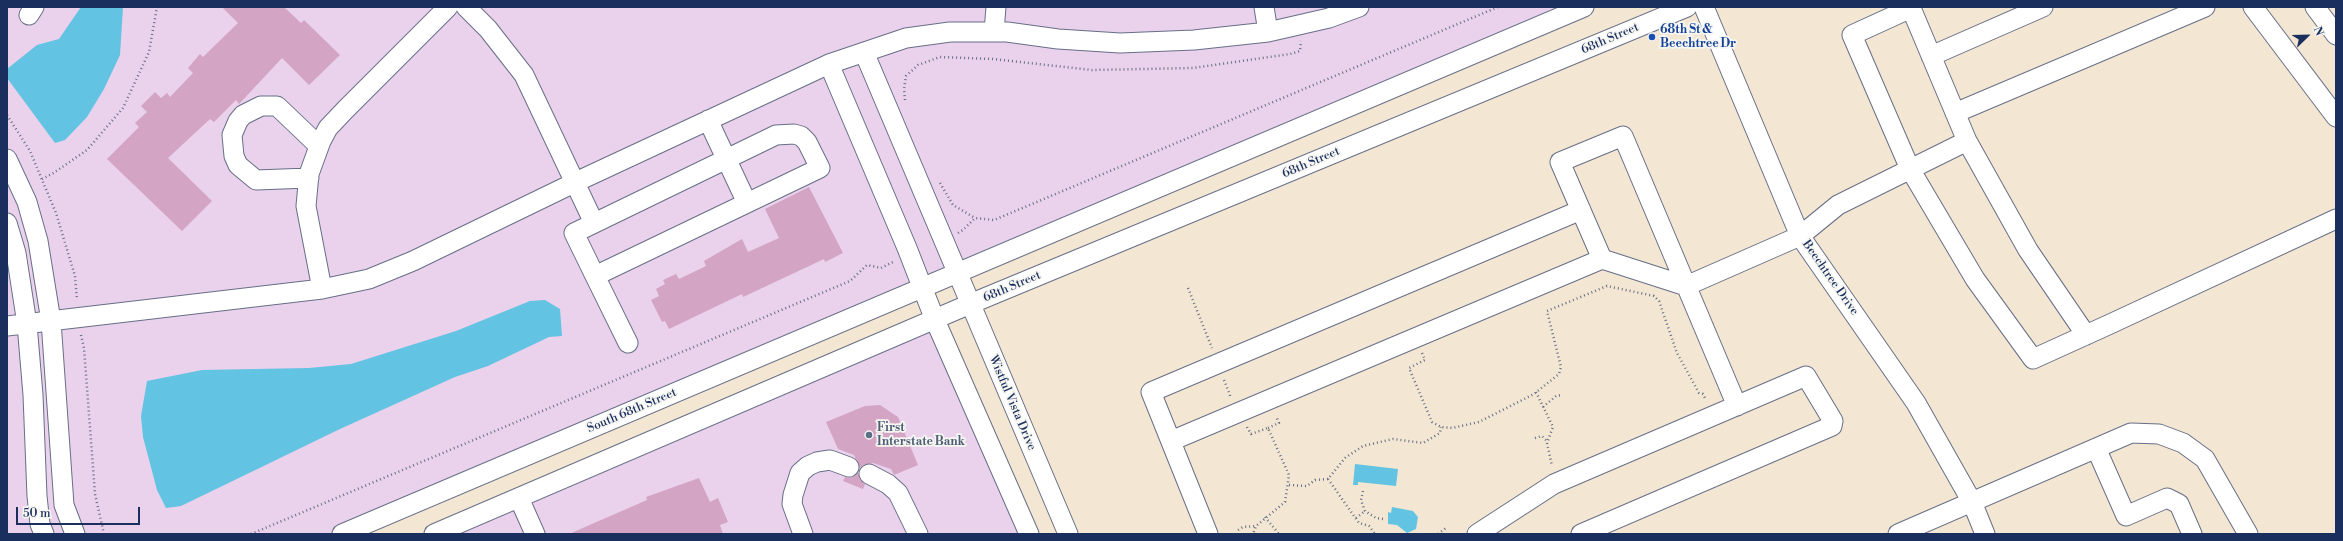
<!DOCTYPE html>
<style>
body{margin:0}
#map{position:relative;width:2343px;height:541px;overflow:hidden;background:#f3e6d2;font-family:"Libre Bodoni",serif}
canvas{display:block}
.frame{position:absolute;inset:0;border:8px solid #1b2f5e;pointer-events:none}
.north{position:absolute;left:2287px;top:16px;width:40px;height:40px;-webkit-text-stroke:3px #f6f6f2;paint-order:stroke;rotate:67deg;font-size:11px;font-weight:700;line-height:16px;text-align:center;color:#1b2f5e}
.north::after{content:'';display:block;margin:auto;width:14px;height:18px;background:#1b2f5e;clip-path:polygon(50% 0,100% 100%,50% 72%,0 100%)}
.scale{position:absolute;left:16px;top:507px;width:124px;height:18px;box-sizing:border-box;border:2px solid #1b2f5e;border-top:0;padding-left:5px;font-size:12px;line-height:14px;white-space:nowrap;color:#1b2f5e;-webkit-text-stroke:3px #f6f6f2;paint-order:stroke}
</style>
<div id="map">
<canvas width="2343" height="541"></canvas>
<div class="frame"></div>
<div class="north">N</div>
<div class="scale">50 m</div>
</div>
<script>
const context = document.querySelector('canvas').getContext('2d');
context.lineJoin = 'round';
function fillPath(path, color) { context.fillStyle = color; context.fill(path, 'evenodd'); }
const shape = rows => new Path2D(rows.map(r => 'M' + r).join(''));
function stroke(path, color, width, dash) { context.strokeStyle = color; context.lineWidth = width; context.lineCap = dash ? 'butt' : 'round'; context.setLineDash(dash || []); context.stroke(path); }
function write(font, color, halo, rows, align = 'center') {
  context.font = font + ' "Libre Bodoni",serif'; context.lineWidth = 3.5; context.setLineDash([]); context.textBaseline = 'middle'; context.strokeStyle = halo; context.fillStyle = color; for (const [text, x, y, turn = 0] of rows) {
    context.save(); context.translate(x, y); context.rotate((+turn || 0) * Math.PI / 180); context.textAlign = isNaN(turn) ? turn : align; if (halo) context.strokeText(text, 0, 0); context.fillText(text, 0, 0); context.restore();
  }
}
const built = shape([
 [7,7,1584,7,342,534,7,534],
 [935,320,1037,534,434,534]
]);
const water = shape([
 [81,7,123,7,120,55,104,89,87,117,65,140,55,143,7,78,7,69,37,45,59,39],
 [545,300,560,309,562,336,549,337,488,366,455,377,340,429,181,506,166,508,157,490,143,437,141,416,147,381,202,370,309,368,351,364,456,331,530,301],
 [1355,464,1398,469,1396,486,1358,482,1358,485,1353,485],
 [1392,507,1413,511,1418,517,1416,529,1407,533,1397,525,1388,524,1388,512,1391,513]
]);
const building = shape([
 [222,7,284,7,301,23,304,20,340,55,309,85,282,58,239,104,236,100,214,122,210,119,168,158,212,201,182,231,107,159,139,127,135,123,147,112,141,106,155,92,161,98,167,93,170,97,193,73,188,68,200,54,203,57,238,23],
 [809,187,843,253,825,262,824,259,743,297,742,294,669,329,665,321,662,322,651,300,659,296,656,289,665,284,663,280,676,274,679,279,706,266,704,261,742,239,748,252,779,238,765,209],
 [880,405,898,417,918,465,894,475,891,469,873,463,863,465,860,468,854,455,838,449,826,422,865,406],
 [858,472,860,480,865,484,863,489,843,481,845,477,851,478],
 [699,478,710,502,718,498,728,522,720,525,723,534,569,534,647,500,646,497]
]);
const path = shape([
 [905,100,904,89,906,76,918,65,940,57,993,59,1092,70,1193,68,1290,54,1300,51,1301,41],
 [7,115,30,151,56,213,75,276,77,300],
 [42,179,52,174,87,150,123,108,149,52,157,7],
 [940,183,953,205,975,218],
 [958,233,963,230,975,218,994,220,1498,7],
 [1188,288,1212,348],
 [81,335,84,348,95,494,104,534],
 [1422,353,1425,360,1409,368,1432,422,1441,427,1452,428,1479,422,1534,394,1559,374,1561,367,1547,311,1607,286,1654,296,1659,301,1677,353,1699,393,1703,394,1706,400],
 [1224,380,1231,398],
 [1536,392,1553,427,1547,443,1552,466],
 [1543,407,1556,396,1561,395],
 [1247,427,1251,434,1268,428,1289,475,1285,502,1256,526,1253,534],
 [1268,428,1279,423,1276,416],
 [1535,438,1542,436,1547,441],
 [1328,479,1359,523,1369,526,1375,534],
 [1289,485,1307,486,1315,480,1328,479,1345,458,1363,446,1393,439,1423,443,1440,433,1441,427],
 [1363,491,1361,500,1365,511,1376,518,1383,519],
 [1265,517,1279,534],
 [1356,518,1365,511],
 [251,534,850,281,867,265,881,268,893,262],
 [1238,534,1238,530,1243,527,1256,526],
 [1438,534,1446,528]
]);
const minor = shape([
 [466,7,488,29,524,75,594,223],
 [1264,7,1268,32],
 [1704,7,1800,236,1916,403,1972,502,1985,534],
 [2253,7,2336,117],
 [2315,7,2336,35],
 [29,15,34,7],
 [994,32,996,7],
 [864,52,1068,534],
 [1931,56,2043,7],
 [829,64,907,248,935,320,1029,534],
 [1955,113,2205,7],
 [708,120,747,203],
 [7,159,27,202,38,241,51,321,64,505,75,534],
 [309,178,256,180,238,165,234,156,232,135,238,121,243,115,261,106,277,106,319,146],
 [7,223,16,253,27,324,33,395,37,496,40,524,44,534],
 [1602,259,1560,162,1623,136,1737,406],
 [595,276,820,168,807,142,801,136,794,134,776,135,574,233,595,276,628,343],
 [322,289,306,206,309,174,321,141,328,128,345,110,448,7],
 [7,326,322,289,369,279,413,261,578,181,829,64,906,38,950,32,1007,32,1058,39,1120,43,1194,40,1268,32,1329,18,1359,7],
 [2086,335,2028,250,1967,141,1911,8,1852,35,1910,169,1975,279,2033,359,2108,325,2336,219],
 [1171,441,1602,259,1686,286,1800,236,1838,205,1967,141],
 [2096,448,2126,516,2167,498,2179,504,2192,534],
 [869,474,888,484,898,493,918,534],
 [519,498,535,534],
 [342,534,1584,7],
 [434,534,970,304,1687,7],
 [803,534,792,504,793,495,800,473,808,466,817,462,830,460,849,467],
 [1208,534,1151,392,1581,210],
 [1477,534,1554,484,1806,376,1833,421,1832,426,1581,534],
 [1898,534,2131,433,2159,434,2183,443,2205,459,2248,534]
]);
const markers = [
 [1652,37,4,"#1a4fb4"],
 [869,435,4,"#5c6f8a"]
];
const transitNames = [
 ["68th St &",1660,30],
 ["Beechtree Dr",1660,44]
];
const streetNames = [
 ["68th Street",1610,39,-23],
 ["68th Street",1311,163,-23],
 ["Beechtree Drive",1830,278,55],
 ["68th Street",1012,287,-23],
 ["Wistful Vista Drive",1012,403,67],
 ["South 68th Street",632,411,-23]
];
const serviceNames = [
 ["First",877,428],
 ["Interstate Bank",877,442]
];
fillPath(built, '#ead1ec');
fillPath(water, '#63c3e2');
fillPath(building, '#d3a4c3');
stroke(minor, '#676f87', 21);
stroke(path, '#676f87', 2.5, [1, 3]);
stroke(minor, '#fff', 19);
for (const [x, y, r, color] of markers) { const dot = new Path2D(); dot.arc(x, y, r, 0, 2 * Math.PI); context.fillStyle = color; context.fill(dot); stroke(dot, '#f6f6f2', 1.5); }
write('bold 12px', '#164399', '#f6f6f2', transitNames, 'left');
write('12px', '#1b2f5e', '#f6f6f2', streetNames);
write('bold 12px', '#4e5e75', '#f6f6f2', serviceNames, 'left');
</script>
